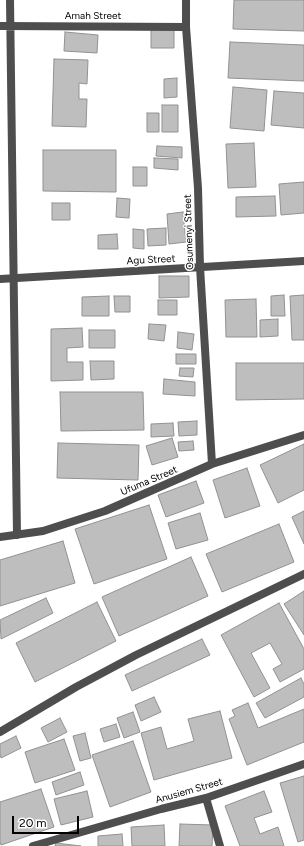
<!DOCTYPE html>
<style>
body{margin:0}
#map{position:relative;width:304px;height:846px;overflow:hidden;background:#fff;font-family:Figtree,sans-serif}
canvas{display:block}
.scale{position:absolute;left:12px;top:816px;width:67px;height:18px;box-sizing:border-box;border:2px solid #000;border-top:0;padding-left:5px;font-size:12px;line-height:14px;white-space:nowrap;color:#000;-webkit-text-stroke:3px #fff;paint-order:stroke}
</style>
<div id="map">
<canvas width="304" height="846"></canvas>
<div class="scale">20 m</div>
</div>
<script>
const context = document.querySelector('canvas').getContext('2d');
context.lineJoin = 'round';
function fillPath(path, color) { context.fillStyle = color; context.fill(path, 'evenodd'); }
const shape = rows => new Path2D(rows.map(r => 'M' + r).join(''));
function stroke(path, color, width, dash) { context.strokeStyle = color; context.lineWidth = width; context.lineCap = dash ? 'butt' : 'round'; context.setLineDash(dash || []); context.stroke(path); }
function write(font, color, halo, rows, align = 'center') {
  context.font = font + ' Figtree,sans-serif'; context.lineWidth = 3; context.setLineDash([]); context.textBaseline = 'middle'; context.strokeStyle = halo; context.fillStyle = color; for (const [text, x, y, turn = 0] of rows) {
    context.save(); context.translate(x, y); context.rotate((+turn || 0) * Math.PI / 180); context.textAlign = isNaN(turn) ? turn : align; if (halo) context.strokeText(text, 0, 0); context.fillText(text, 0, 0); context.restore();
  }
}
const building = shape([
 [234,0,304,0,304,31,233,29,234,0],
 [151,30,174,30,174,48,151,48,151,30],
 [65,32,98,35,97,53,64,51,65,32],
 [230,42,304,45,304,81,228,78,230,42],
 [54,59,88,60,87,84,79,83,79,99,87,99,86,127,52,126,54,59],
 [177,78,177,97,164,98,164,79,177,78],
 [233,87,267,90,264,131,230,128,233,87],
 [274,91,304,93,304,128,271,125,274,91],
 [162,105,178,105,178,132,162,132,162,105],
 [147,113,159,113,159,132,147,132,147,113],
 [254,143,256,187,228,188,226,144,254,143],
 [157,146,182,147,182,158,156,156,157,146],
 [43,150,116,150,116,192,43,191,43,150],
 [154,158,178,159,178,170,154,168,154,158],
 [133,167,147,167,147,186,133,186,133,167],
 [304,182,304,213,281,215,279,184,304,182],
 [275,196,276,216,236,217,236,197,275,196],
 [117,198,130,199,129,218,116,217,117,198],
 [52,203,70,203,70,220,52,220,52,203],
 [183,212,186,242,169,244,167,214,183,212],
 [166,228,166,245,148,246,147,229,166,228],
 [133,229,144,230,144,249,133,248,133,229],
 [117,234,118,249,98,249,98,235,117,234],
 [159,276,189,276,189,297,159,298,159,276],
 [284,295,285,316,271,316,271,296,284,295],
 [304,295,304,340,292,340,290,296,304,295],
 [109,296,109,316,82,316,82,297,109,296],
 [114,296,130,296,130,312,115,312,114,296],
 [256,299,257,337,226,337,225,300,256,299],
 [158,300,177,300,177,315,158,315,158,300],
 [278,319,278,336,260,337,260,320,278,319],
 [149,324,166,325,164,341,148,339,149,324],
 [82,328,83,347,67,348,67,362,83,362,83,380,51,381,51,329,82,328],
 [89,330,115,330,115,348,89,348,89,330],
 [178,332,194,334,192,350,177,348,178,332],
 [176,354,196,354,196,364,176,364,176,354],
 [90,361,114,361,114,379,91,380,90,361],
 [236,363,304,363,304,399,236,400,236,363],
 [180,368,194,368,193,377,179,376,180,368],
 [164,379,195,382,195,396,163,394,164,379],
 [60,392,143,392,144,430,61,431,60,392],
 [197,421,197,435,179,436,178,422,197,421],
 [173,423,174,436,151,437,151,424,173,423],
 [172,438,178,457,152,465,146,446,172,438],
 [193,441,194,450,179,451,178,442,193,441],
 [58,443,139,445,138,480,57,478,58,443],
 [304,444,304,490,278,503,260,465,304,444],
 [247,468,260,506,225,518,213,480,247,468],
 [196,481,204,503,166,517,158,495,196,481],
 [149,505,167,559,94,584,75,529,149,505],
 [304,511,304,544,292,517,304,511],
 [200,513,208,540,176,549,168,523,200,513],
 [279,524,294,562,222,592,206,554,279,524],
 [63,541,75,583,0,606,0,560,63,541],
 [191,557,208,596,119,636,102,597,191,557],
 [304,591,304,635,284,604,304,591],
 [46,598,53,613,1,639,0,620,46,598],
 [97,602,116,641,35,682,16,643,97,602],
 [279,603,304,649,304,669,280,682,273,669,282,664,270,643,251,653,270,688,254,697,221,635,279,603],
 [202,639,210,655,132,691,125,675,202,639],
 [301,678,304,684,304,697,265,718,256,703,301,678],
 [154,697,161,712,141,721,135,705,154,697],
 [248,703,258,728,304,709,304,742,247,765,229,719,235,716,232,710,248,703],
 [220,711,232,758,154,780,141,733,161,727,167,749,194,741,188,719,220,711],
 [133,712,140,732,124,738,117,718,133,712],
 [60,718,67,732,48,742,41,728,60,718],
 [116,724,120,737,104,742,100,729,116,724],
 [85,733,91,758,80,761,73,736,85,733],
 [16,736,21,748,1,758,0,754,0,744,16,736],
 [64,739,75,770,35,783,25,752,64,739],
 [133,741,151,792,110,807,92,755,133,741],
 [80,772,84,785,56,795,52,782,80,772],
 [304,776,304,840,298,842,280,783,304,776],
 [41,789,54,827,1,845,0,842,0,802,41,789],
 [87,791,93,817,61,825,54,799,87,791],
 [264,791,272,812,254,818,260,834,278,827,284,846,240,846,225,806,264,791],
 [180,824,213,825,212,846,179,846,180,824],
 [164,825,165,846,132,846,131,827,164,825],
 [122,834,123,846,98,846,98,836,122,834],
 [56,843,81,846,55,846,56,843]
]);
const street = shape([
 [10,0,17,535],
 [186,0,186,27,198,188,200,267,212,464],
 [0,26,186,27],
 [0,279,304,261],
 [0,537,43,531,105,511,212,464,304,435],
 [0,732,76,687,136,655,304,574],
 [206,798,220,846],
 [33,846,161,809,206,798,304,764]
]);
const streetNames = [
 ["Amah Street",93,16],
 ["Osumenyi Street",189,232,-92],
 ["Agu Street",151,260,-3],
 ["Ufuma Street",149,481,-23],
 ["Anusiem Street",189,791,-16]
];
fillPath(building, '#bebebe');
stroke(building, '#929292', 1);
stroke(street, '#4e4e4e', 8);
write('10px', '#000', '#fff', streetNames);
</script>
